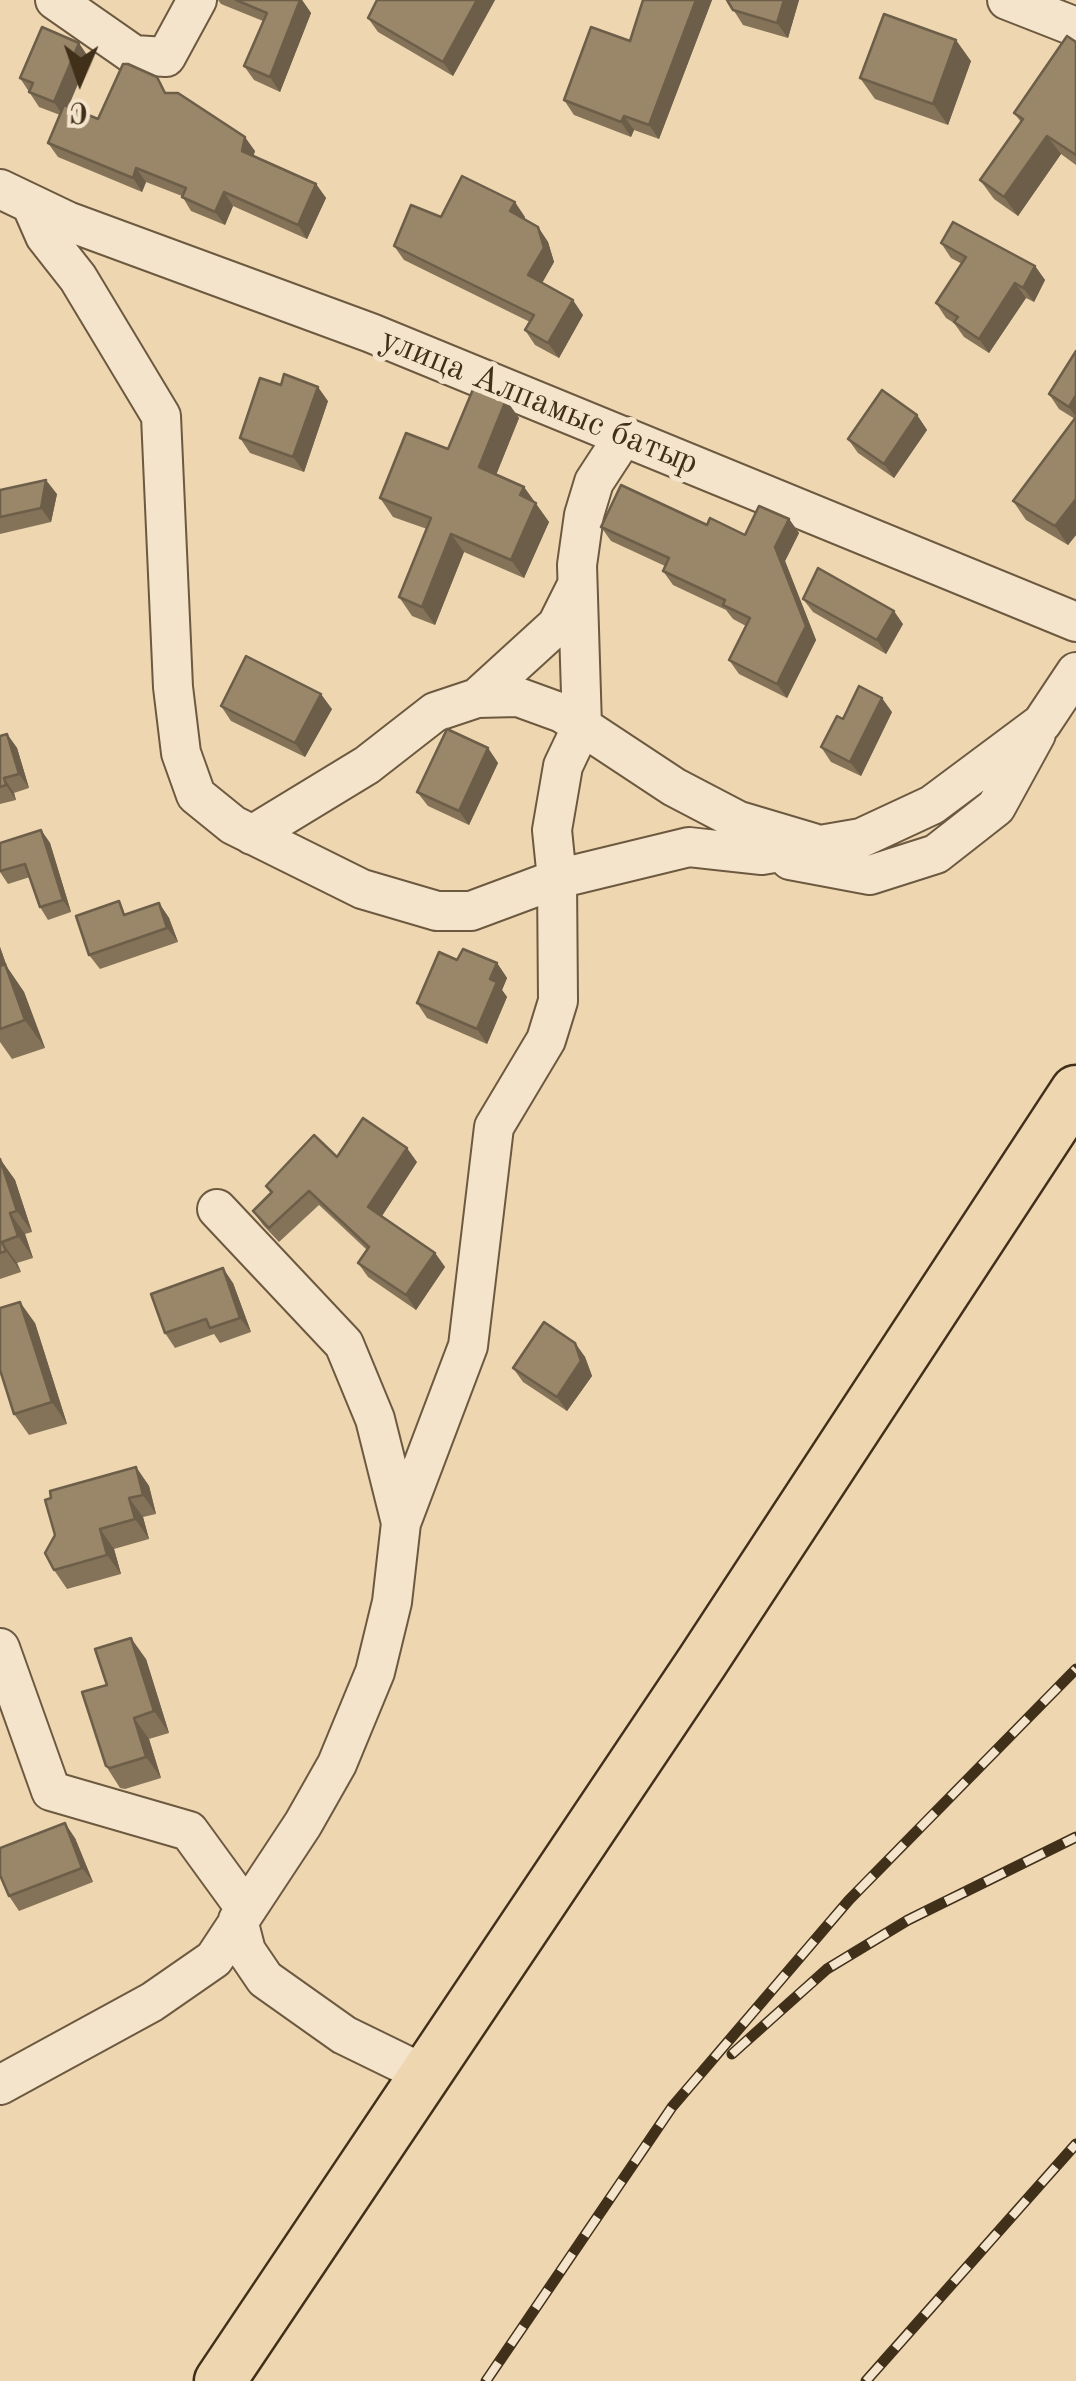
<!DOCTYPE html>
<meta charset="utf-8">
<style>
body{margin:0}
#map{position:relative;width:1076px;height:2381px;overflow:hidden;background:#eed6b1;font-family:"Old Standard TT",serif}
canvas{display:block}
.north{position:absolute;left:30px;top:30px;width:100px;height:100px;-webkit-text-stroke:8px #f4e4cc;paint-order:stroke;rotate:182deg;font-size:28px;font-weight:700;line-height:40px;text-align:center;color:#402f19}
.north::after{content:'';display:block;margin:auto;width:35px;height:45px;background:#402f19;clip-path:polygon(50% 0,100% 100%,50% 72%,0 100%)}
</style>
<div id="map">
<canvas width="1076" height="2381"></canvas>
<div class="north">С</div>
</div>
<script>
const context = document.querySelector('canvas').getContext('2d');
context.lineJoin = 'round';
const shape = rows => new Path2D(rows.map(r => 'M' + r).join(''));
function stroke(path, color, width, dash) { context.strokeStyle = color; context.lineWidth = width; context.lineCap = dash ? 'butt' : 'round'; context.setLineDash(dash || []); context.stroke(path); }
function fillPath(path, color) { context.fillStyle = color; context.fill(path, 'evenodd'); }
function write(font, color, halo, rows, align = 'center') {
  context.font = font + ' "Old Standard TT",serif'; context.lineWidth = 10; context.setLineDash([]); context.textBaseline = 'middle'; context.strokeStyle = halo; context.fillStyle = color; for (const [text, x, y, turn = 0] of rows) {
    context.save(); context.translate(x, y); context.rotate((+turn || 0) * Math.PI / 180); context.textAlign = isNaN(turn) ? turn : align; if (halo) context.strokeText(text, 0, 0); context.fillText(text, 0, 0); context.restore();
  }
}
const minor = shape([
 [55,0,134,55,166,57,197,0],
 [1007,0,1076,27],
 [0,189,67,221,371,333,1076,622],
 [31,204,45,236,78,278,161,416,173,687,181,753,196,795,233,825,362,889,437,911,471,911,557,879,689,847,762,855,861,838,932,805,1042,723,1076,672],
 [477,698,557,625,577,585],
 [252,835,367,765,435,712,477,698,518,697,562,713,674,787,739,821,813,843],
 [790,860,870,875,936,854,996,807,1036,734],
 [217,1209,344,1344,375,1419,401,1523],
 [0,1648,51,1791,189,1831,245,1908],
 [238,1920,246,1951,265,1979,344,2035,426,2075],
 [0,2085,152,2002,214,1959,303,1824,337,1764,375,1672,392,1602,401,1523,468,1346,494,1127,546,1040,558,1001,557,879,552,830,563,766,582,726,577,565,584,515,594,482,624,436]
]);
const major = shape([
 [220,2381,702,1662,1076,1091]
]);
const rail = shape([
 [732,2054,827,1969,908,1920,1076,1837],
 [486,2381,672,2107,849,1900,1076,1669],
 [866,2381,1076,2144]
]);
const wall = shape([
 [218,0,302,0,311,13,280,92,254,80,244,66,263,21,221,4],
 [377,0,495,0,453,76,378,32,368,18],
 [643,0,712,0,659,139,634,130,631,137,574,115,564,100,630,41],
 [727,0,799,0,788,38,743,25],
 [1076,42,1076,165,1061,154,1018,216,994,199,980,180,1021,122,1014,113],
 [89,58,68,106,98,119,168,93,255,151,253,156,316,184,326,198,307,239,233,206,225,225,191,211,182,196,146,182,142,192,58,157,48,143,60,115,39,107,20,78],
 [971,61,948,125,875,99,860,78],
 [441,217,525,217,524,219,538,227,548,242,554,262,542,283,583,315,559,358,535,345,525,330,530,322,404,260,394,246],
 [941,243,1035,266,1045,280,1034,302,1026,298,989,353,964,337,954,323,946,318,936,303,962,264,951,258],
 [1076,351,1076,535,1068,545,1026,520,1013,501,1075,419,1059,409,1049,394],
 [506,400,519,418,496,475,524,487,549,522,524,578,464,552,435,625,412,616,399,597,427,529,393,517,380,498,448,449],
 [328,401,304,472,250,453,240,438],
 [917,415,927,430,894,478,858,453,848,439],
 [0,490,57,494,51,522,0,534],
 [789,519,799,533,785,561,816,640,787,698,739,674,729,660,746,626,733,619,726,610,673,585,663,571,665,566,611,541,601,527,745,535],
 [803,599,903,624,886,654,813,612],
 [221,706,332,709,305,757,231,721],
 [892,712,861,776,831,762,821,747,843,719],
 [7,734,17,748,29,788,14,793,16,800,0,804,0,736],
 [488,748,498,763,469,825,428,806,417,792],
 [41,830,50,843,71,912,48,920,40,907,30,877,8,884,0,872,0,843],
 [159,903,169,918,178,942,100,969,89,955,128,914],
 [0,947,7,967,24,992,45,1048,12,1059,0,1042],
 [457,960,497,963,507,978,502,990,507,997,487,1044,427,1018,417,1003],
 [337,1157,417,1162,382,1216,435,1253,445,1267,416,1310,368,1277,358,1263,367,1250,319,1205,279,1242,263,1225,253,1211,271,1194,266,1186],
 [0,1159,15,1180,32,1232,25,1234,33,1258,17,1263,21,1272,0,1279],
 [233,1283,251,1332,220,1343,214,1334,175,1348,165,1333],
 [35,1323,67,1424,29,1435,14,1414],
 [575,1343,585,1357,592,1376,567,1411,523,1382,513,1368],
 [136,1467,149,1486,156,1514,143,1517,149,1539,114,1549,121,1574,67,1589,54,1570],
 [146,1659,169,1733,149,1739,161,1778,125,1789,120,1788,106,1766,107,1685],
 [75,1838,93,1882,19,1911,9,1896]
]);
const shadedWall = shape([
 [300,0,302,0,311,13,280,92,270,77],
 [477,0,495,0,453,76,443,62],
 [696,0,712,0,659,139,649,125],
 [784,0,799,0,788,38,777,23],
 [956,40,971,61,948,125,933,104],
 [79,43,89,58,64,117,54,102],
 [624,116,634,130,631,137,621,122],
 [1047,136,1061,154,1018,216,1004,197],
 [245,137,255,151,251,164,242,151],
 [136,168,146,182,142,192,133,178],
 [316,184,326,198,307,239,298,225],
 [224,192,233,206,225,225,215,212],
 [515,202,525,217,520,226,510,211],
 [538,227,548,242,554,262,538,290,528,275],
 [1035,266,1045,280,1034,302,1023,288],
 [1015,283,1026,298,989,353,979,339],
 [573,300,583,315,559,358,548,343],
 [318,387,328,401,304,472,293,457],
 [1076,395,1076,417,1069,407],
 [506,400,519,418,492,485,479,467],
 [917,415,927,430,894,478,884,464],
 [46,480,57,494,51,522,41,508],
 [524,487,549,522,524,578,511,560,520,495],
 [1076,499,1076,535,1068,545,1055,526],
 [789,519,799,533,785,561,816,640,787,698,777,684,775,547],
 [451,534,464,552,435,625,422,607],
 [894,611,903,624,886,654,877,640],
 [321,694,332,709,305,757,295,743],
 [882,698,892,712,861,776,850,762],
 [7,734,17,748,29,788,19,774],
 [488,748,498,763,469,825,459,811],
 [4,778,14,793,16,800,6,785],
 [41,830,50,843,71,912,63,900],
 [159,903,169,918,178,942,167,928],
 [0,947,7,967,24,992,45,1048,25,1020,0,970],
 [497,963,507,978,502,990,507,997,487,1044,477,1029,490,979],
 [407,1148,417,1162,378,1222,368,1207],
 [0,1159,15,1180,32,1232,17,1211],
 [10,1213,25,1234,33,1258,18,1236],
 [2,1242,17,1263,21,1272,6,1251],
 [435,1253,445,1267,416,1310,406,1295],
 [223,1268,233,1283,251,1332,240,1318],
 [20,1302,35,1323,67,1424,52,1402],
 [575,1343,585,1357,592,1376,567,1411,557,1397],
 [136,1467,149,1486,156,1514,143,1495],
 [129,1498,143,1517,149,1539,135,1519],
 [100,1529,114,1549,121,1574,107,1555],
 [131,1638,146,1659,169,1733,154,1711],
 [134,1718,149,1739,161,1778,146,1757],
 [65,1823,75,1838,93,1882,82,1868]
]);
const building = shape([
 [236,0,300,0,270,77,244,66,267,13,236,0],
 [377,0,477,0,443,62,368,18,377,0],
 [643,0,696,0,649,125,624,116,621,122,564,100,591,27,630,41,643,0],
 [727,0,784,0,777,23,733,10,727,0],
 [884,14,956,40,933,104,860,78,884,14],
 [42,27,79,43,54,102,29,92,33,83,20,78,42,27],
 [1067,36,1076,42,1076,155,1047,136,1004,197,980,180,1023,119,1014,113,1067,36],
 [123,64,128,64,157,77,165,93,178,93,245,137,242,151,316,184,298,225,224,192,215,212,182,197,186,188,136,168,133,178,48,143,64,105,98,119,123,64],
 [462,176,515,202,510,211,538,227,544,248,528,275,573,300,548,343,525,330,534,315,394,246,411,205,441,217,462,176],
 [953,222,1035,266,1023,288,1015,283,979,339,954,322,958,317,936,303,966,257,941,243,953,222],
 [1076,351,1076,395,1069,407,1049,394,1076,351],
 [284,374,318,387,293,457,240,438,260,378,281,385,284,374],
 [474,387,506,400,479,467,524,487,520,495,536,503,511,560,451,534,422,607,399,597,431,518,380,498,406,433,448,449,474,387],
 [882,390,917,415,884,464,848,439,882,390],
 [1076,417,1076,499,1055,526,1013,501,1076,417],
 [46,480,41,508,0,517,0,490,46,480],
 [621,485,707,525,710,518,745,535,759,506,789,519,775,547,806,626,777,684,729,660,750,618,723,605,725,600,663,571,669,558,601,527,621,485],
 [818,568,894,611,877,640,803,599,818,568],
 [246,656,321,694,295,743,221,706,246,656],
 [859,686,882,698,850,762,821,747,837,716,843,719,859,686],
 [447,729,488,748,459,811,417,792,447,729],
 [7,734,19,774,4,778,6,785,0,787,0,736,7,734],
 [41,830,63,900,40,907,25,864,0,871,0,843,41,830],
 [119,901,124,915,159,903,167,928,89,955,76,916,119,901],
 [463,949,497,963,490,979,497,982,477,1029,417,1003,439,952,457,960,463,949],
 [5,964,25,1020,0,1029,0,966,5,964],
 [363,1118,407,1148,368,1207,435,1253,406,1295,358,1263,369,1247,309,1191,269,1228,253,1211,272,1192,266,1186,314,1135,337,1157,363,1118],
 [0,1159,17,1211,10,1213,18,1236,2,1242,6,1251,0,1253,0,1159],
 [223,1268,240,1318,210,1328,206,1319,165,1333,151,1294,223,1268],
 [20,1302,52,1402,14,1414,0,1370,0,1308,20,1302],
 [544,1322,575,1343,581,1361,557,1397,513,1368,544,1322],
 [136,1467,143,1495,129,1498,135,1519,100,1529,107,1555,54,1570,45,1553,55,1535,45,1500,51,1498,50,1491,136,1467],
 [131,1638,154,1711,134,1718,146,1757,110,1768,106,1766,82,1692,107,1685,95,1649,131,1638],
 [65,1823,82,1868,9,1896,0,1875,0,1848,65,1823]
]);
const streetNames = [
 ["улица Алпамыс батыр",539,402,22]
];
stroke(minor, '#6c593f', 42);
stroke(major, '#402f19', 55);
stroke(minor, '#f4e4cc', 38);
stroke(major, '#eed6b1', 50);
stroke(rail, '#402f19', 11);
stroke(rail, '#f4e4cc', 8, [22]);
fillPath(wall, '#847359');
fillPath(shadedWall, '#6c5e49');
fillPath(building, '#9a8668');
stroke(building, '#6c5e49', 2.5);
write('35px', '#402f19', '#f4e4cc', streetNames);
</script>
